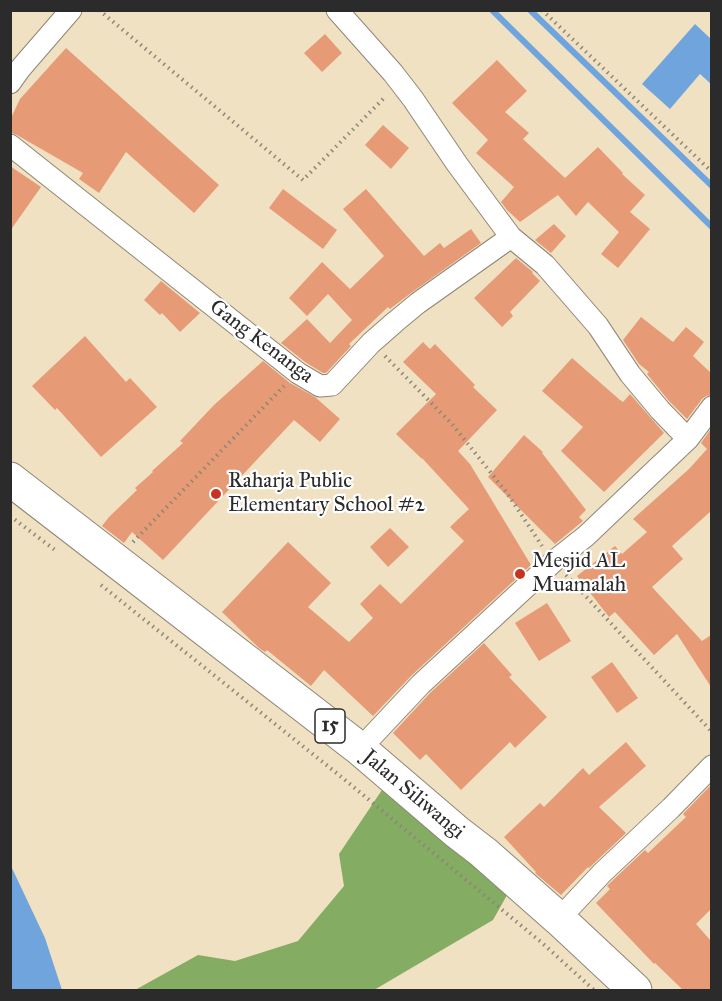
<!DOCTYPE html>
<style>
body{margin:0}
#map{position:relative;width:722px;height:1001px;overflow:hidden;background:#f0e1c3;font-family:"IM FELL Great Primer",serif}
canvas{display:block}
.frame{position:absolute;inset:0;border:12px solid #2b2b2b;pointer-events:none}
</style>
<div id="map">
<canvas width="722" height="1001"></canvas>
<div class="frame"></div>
</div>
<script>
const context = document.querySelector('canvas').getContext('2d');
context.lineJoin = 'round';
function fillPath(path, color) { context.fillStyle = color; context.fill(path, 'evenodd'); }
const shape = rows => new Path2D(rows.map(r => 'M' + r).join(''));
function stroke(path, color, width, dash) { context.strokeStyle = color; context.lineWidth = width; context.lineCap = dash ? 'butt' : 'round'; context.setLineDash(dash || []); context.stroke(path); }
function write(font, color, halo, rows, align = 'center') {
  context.font = font + ' "IM FELL Great Primer",serif'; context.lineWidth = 4.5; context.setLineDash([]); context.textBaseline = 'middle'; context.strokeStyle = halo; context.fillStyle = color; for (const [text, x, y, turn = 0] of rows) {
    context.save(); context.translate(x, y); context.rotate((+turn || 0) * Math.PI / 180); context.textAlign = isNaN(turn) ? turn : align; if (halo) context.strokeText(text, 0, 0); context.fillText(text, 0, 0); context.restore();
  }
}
const forest = shape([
 [386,784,511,888,493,920,374,990,135,990,198,955,235,961,298,941,344,886,339,854]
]);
const water = shape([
 [695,24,711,39,711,84,700,74,670,109,642,84],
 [11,866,45,938,62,990,11,990]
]);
const stream = shape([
 [492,10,712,227],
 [530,10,712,186]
]);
const building = shape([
 [325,34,342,53,322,72,304,53],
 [66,48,219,185,194,213,126,152,99,193,79,179,83,173,17,135,10,132,10,120,20,99],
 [497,60,527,91,505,112,529,133,523,139,565,178,598,147,623,173,622,174,645,195,630,212,650,229,618,268,601,254,619,232,588,202,576,216,558,195,520,222,507,210,501,202,514,187,476,153,488,140,452,103],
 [383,125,409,148,391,169,365,145],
 [10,166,41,187,10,231],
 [283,189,337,230,323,249,269,208],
 [366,189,424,256,440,243,444,248,471,229,481,243,411,293,390,309,388,307,349,344,351,346,326,373,323,373,305,362,281,343,307,319,330,343,352,320,328,294,307,316,289,298,322,262,350,289,384,256,343,209],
 [554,224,566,236,551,253,535,240],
 [516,258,533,272,532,273,540,281,510,312,513,316,502,327,474,298],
 [161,281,200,313,180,332,162,313,160,315,144,300],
 [641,317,673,342,686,327,704,342,693,356,711,373,711,395,706,396,702,399,687,419,669,401,647,374,649,372,639,364,623,340],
 [85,336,126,382,130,378,157,407,101,457,57,408,55,410,32,386],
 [423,342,430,349,435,344,475,385,473,387,497,410,458,451,470,464,531,565,412,675,373,716,324,670,311,686,267,650,265,652,259,648,222,612,288,542,331,583,308,607,349,642,373,618,360,604,380,584,401,604,464,541,450,527,469,509,422,458,422,459,396,434,436,394,403,362],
 [572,358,620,400,623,402,630,394,664,433,604,492,561,451,583,427,542,391],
 [263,361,290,383,315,397,340,419,320,442,294,420,163,560,132,532,124,543,102,526,109,517,137,490,135,488,153,472,152,471,183,443,180,441,214,405],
 [711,429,711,511,672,546,683,559,652,587,702,641,711,635,711,687,677,634,654,655,615,612,609,617,577,576,615,546,622,554,647,532,633,519,689,469,707,449,701,443],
 [524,435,543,452,542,453,586,510,579,517,583,521,555,544,488,477],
 [390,528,409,547,388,567,370,547],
 [547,603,571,641,539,661,515,623],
 [484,643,512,675,509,677,547,717,515,748,510,742,461,790,426,754,420,760,393,733,430,693],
 [612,662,638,698,617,713,591,677],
 [626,742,646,766,599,807,626,833,589,868,588,867,561,895,535,873,536,872,504,837,540,803,544,807,583,768,589,775],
 [711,785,711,909,696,924,711,941,711,990,683,990,655,963,654,964,596,903,610,889,607,886,611,882,645,850,648,853,686,817,683,814]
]);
const path = shape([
 [99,10,303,180,386,96],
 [542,10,712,172],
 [385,356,452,424,507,493,542,546],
 [10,516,55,550],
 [133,542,284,386],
 [566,575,712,732],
 [101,585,339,775,541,942,594,990]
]);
const minor = shape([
 [337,10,393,73,413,99,457,164,511,237,545,265,598,326,630,374,660,410,688,439],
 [10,83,20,69,71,10],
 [10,145,298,373,320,386,332,385,371,343,395,322,418,303,511,237],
 [360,749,421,684,553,562,586,536,688,439,712,407],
 [559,919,602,873,671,808,712,766]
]);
const trunk = shape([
 [10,479,360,749,457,832,483,852,559,919,635,990]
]);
const markers = [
 [216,494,6,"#c8321e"],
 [520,574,6,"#c8321e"]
];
const shields = [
 [330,726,30]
];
const shieldNames = [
 ["15",330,726]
];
const streetNames = [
 ["Gang Kenanga",261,342,37],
 ["Jalan Siliwangi",413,795,40]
];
const poiNames = [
 ["Raharja Public",228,482],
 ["Elementary School #2",228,506],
 ["Mesjid AL",532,562],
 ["Muamalah",532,586]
];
fillPath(forest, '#84ac62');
fillPath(water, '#70a4dd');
stroke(stream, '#70a4dd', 6);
fillPath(building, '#e79a76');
stroke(minor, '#8e8677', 23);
stroke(trunk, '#8e8677', 35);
stroke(path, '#8e8677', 4, [1.5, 4.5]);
stroke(minor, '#fff', 21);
stroke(trunk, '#fff', 33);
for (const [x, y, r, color] of markers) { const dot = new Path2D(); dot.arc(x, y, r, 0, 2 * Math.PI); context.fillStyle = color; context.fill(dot); stroke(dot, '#fff', 2); }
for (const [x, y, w] of shields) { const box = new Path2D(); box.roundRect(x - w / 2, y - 17, w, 34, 4.5); context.fillStyle = '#fff'; context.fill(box); stroke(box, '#2b2b2b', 1.5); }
write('bold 20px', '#2b2b2b', null, shieldNames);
write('21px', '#2b2b2b', '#fff', streetNames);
write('21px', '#2b2b2b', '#fff', poiNames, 'left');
</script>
